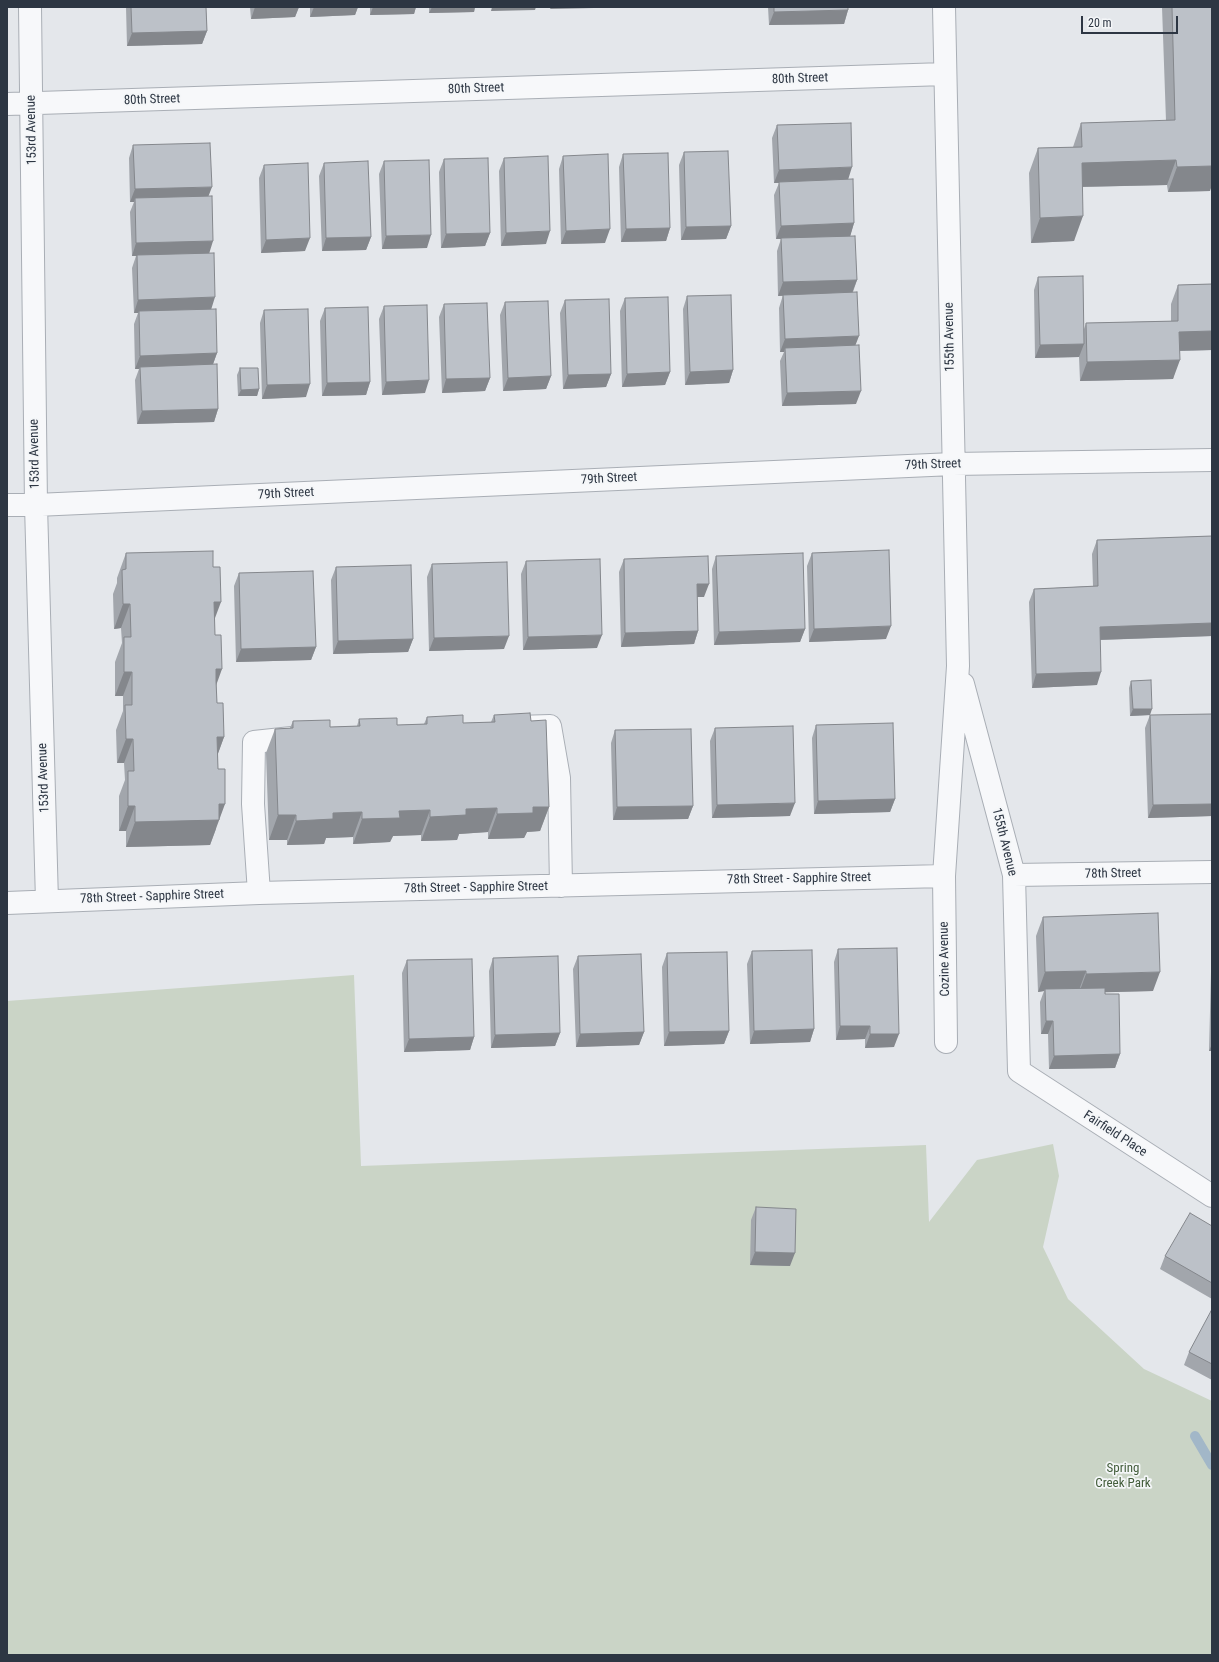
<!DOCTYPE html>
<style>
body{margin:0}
#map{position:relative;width:1219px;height:1662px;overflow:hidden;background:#e4e7eb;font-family:"Roboto Condensed",sans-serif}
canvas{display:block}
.frame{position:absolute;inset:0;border:8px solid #2d3643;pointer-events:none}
.scale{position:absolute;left:1081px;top:16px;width:97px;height:18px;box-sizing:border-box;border:2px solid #2d3643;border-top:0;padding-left:5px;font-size:12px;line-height:14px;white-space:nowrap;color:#2d3643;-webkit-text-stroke:3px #f4f6f8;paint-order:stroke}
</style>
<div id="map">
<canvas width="1219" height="1662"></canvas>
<div class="frame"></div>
<div class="scale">20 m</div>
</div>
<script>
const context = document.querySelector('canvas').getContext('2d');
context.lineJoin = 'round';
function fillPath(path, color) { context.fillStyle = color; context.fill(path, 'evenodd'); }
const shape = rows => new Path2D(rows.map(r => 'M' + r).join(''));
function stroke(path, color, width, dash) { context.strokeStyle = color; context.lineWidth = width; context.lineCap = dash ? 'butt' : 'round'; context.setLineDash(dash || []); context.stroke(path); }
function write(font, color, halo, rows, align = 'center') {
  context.font = font + ' "Roboto Condensed",sans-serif'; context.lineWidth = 3.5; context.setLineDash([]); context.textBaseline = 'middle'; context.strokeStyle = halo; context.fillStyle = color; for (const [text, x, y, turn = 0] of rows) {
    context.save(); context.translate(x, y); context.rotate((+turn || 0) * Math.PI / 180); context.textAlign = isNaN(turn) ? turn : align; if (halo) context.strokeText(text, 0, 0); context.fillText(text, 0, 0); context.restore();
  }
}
const green = shape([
 [354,975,361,1166,926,1145,929,1222,977,1160,1053,1144,1059,1176,1043,1247,1068,1299,1144,1369,1212,1401,1212,1655,7,1655,7,1001]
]);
const stream = shape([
 [1195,1436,1212,1465]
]);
const minor = shape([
 [30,7,36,505,47,901],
 [944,7,958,666,944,876,946,1042],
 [7,104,945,74],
 [7,505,36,505,953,464,1212,460],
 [963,684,1014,875,1019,1071,1212,1196],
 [517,727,550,726,559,778,561,886],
 [1014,875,1212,872],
 [259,893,253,804,254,742,301,737],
 [7,903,259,893,944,876]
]);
const wall = shape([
 [126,7,206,7,207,31,202,44,127,46],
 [250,7,299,7,295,17,251,19],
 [310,7,358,7,355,15,310,17],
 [370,7,416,7,414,14,370,15],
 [429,7,475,7,474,12,429,13],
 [768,7,848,7,848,10,844,24,769,25],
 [1162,7,1212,7,1210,191,1168,192,1167,185,1082,187,1074,241,1031,243,1029,173,1038,148,1073,147,1081,123,1166,121],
 [777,125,848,179,854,223,850,236,857,280,853,292,855,346,856,404,782,406,780,361,784,352,780,352,779,308,783,295,778,296,777,251,781,239,776,239,774,195,779,183,774,183,772,138],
 [133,145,208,196,209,253,211,309,217,353,213,364,218,409,214,422,137,424,135,380,139,369,135,369,134,324,138,313,134,313,132,268,136,256,132,256,130,212,134,202,130,202,129,158],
 [684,152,731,226,726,239,681,240,679,165],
 [623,154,670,228,666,241,621,242,619,167],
 [563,156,605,243,561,244,559,169],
 [504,158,546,244,501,246,499,171],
 [444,159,490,233,485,246,441,248,439,172],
 [384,161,427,248,382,249,379,174],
 [324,163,371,237,366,250,322,251,319,176],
 [264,165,305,251,261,253,259,178],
 [1038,277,1084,329,1086,323,1171,321,1171,304,1178,285,1212,284,1212,350,1180,351,1173,379,1080,381,1079,357,1035,358,1034,290],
 [687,296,733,370,729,383,685,385,683,309],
 [625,298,670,372,665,385,622,387,620,311],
 [565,300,611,374,606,387,563,389,560,313],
 [505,302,551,376,546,389,503,391,500,315],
 [444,304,490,378,485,391,442,393,439,317],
 [384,306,425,393,382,395,379,319],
 [325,308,370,382,366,395,322,396,320,321],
 [264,310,306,397,262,399,260,323],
 [240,368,259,389,257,396,238,396,237,375],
 [1212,536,1212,636,1100,640,1097,685,1032,688,1029,602,1034,589,1093,586,1092,554,1097,540],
 [126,553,214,619,217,703,224,737,218,753,216,829,210,845,126,847,126,831,119,831,119,796,125,780,124,763,117,763,116,730,123,711,123,696,115,696,115,662,122,643,121,628,114,629,113,594,117,583,117,578],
 [812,553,886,639,809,642,807,566],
 [716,556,805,629,800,642,714,645,712,569],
 [624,559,704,597,697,597,698,631,694,644,621,647,619,572],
 [526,561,597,648,523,650,521,574],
 [432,564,504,649,429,651,427,577],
 [336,567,413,639,408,652,333,654,331,580],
 [239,573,316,647,311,660,236,662,234,586],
 [1131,681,1150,715,1212,714,1212,816,1148,818,1145,728,1150,715,1130,716,1129,688],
 [494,715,531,721,549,807,540,831,527,832,524,838,488,839,488,832,459,834,457,840,421,841,421,835,393,836,390,842,353,844,353,837,326,838,324,844,287,845,287,840,269,840,266,753,275,729,290,728,293,721,330,727,357,726,359,719,397,725,424,724,427,717,463,723,491,722],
 [816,725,895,799,890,812,814,814,812,738],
 [715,728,790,816,712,818,710,741],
 [615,730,693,806,688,819,613,820,611,743],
 [1043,917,1153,991,1105,992,1120,1054,1115,1068,1049,1069,1048,1034,1041,1034,1040,1002,1044,991,1038,992,1036,936],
 [838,949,894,1047,865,1048,865,1039,836,1040,834,962],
 [752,951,814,1029,810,1042,750,1044,747,964],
 [667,953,729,1031,724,1044,664,1046,662,967],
 [578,956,644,1032,639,1045,576,1047,573,969],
 [493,958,560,1033,555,1046,491,1048,489,971],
 [407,960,474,1037,470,1050,404,1052,402,973],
 [1212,969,1212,1051,1209,1051,1211,972],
 [756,1207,790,1266,750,1265,751,1220],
 [1212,1226,1212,1299,1160,1269,1165,1256],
 [1212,1311,1212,1380,1184,1365,1189,1352]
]);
const shadedWall = shape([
 [255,7,299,7,295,17,251,19],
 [314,7,358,7,355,15,310,17],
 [373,7,416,7,414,14,370,15],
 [432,7,475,7,474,12,429,13],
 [492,7,536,7,535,10,491,11],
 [551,7,595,7,594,8,550,9],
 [612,7,636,7,611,8],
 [848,10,844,24,769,25,774,12],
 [207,31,202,44,127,46,132,33],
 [1176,160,1167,185,1073,187,1082,163],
 [1212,166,1212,185,1210,191,1168,192,1177,167],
 [852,167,848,180,774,183,779,170],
 [212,187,207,200,135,198,134,202,130,202,135,189],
 [1083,216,1074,241,1031,243,1040,218],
 [854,223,850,237,776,239,781,226],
 [731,226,726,239,681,240,686,227],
 [670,228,666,241,621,242,626,229],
 [610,229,605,243,561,244,566,231],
 [550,231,546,244,501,246,506,233],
 [490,233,485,246,441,248,446,234],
 [431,235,427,248,382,249,386,236],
 [371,237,366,250,322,251,326,238],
 [310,238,305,251,261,253,266,240],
 [213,241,209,254,132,256,136,243],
 [857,280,852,293,778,296,783,282],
 [215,297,211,310,139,311,138,313,134,313,138,300],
 [1212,331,1212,350,1172,351,1179,332],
 [859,336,854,349,785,348,784,352,780,352,785,339],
 [1084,344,1079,357,1035,358,1040,345],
 [217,353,212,367,140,367,139,369,135,369,140,356],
 [1180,360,1173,379,1080,381,1087,362],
 [733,370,729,383,685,385,690,372],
 [670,372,665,385,622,387,627,374],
 [611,374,606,387,563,389,568,375],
 [551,376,546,389,503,391,508,378],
 [490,378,485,391,442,393,446,379],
 [429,380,425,393,382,395,386,382],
 [370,382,366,395,322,396,327,383],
 [310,384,306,397,262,399,267,385],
 [259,389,257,396,238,396,241,390],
 [861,391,856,404,782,406,787,393],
 [218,409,214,422,137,424,142,411],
 [697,584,709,584,704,597,692,597],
 [214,602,221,602,212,626],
 [123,604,130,604,121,628,114,629],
 [1212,623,1212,636,1095,640,1100,627],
 [891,626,886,639,809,642,814,629],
 [805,629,800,642,714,645,719,632],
 [698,631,694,644,621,647,625,633],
 [602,635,597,648,523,650,528,637],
 [509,636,504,649,429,651,434,638],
 [413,639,408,652,333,654,338,641],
 [316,647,311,660,236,662,241,649],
 [216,669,222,669,213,694],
 [124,672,132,672,123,696,115,696],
 [1101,672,1097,685,1032,688,1036,674],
 [1133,709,1152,709,1150,715,1130,716],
 [217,737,224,737,215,762],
 [126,739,133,739,124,763,117,763],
 [895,799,890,812,814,814,818,801],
 [795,803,790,816,712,818,717,805],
 [219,804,225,804,210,845,126,847,135,822],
 [1212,804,1212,816,1148,818,1153,805],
 [128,806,135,806,126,831,119,831],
 [693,806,688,819,613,820,617,807],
 [533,807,549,807,540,831,527,832,524,838,488,839,497,814],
 [497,808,488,832,459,834,457,840,421,841,430,817,466,809],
 [430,810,421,835,393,836,390,842,353,844,362,819,399,811],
 [362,812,353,837,326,838,324,844,287,845,296,821,333,813],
 [278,815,296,815,287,840,269,840],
 [1086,971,1079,990,1045,989,1044,991,1038,992,1045,972],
 [1160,972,1153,991,1079,993,1086,974],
 [1046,1021,1053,1021,1048,1034,1041,1034],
 [840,1026,870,1026,865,1039,836,1040],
 [814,1029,810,1042,750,1044,754,1031],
 [729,1031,724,1044,664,1046,669,1032],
 [644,1032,639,1045,576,1047,580,1034],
 [560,1033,555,1046,491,1048,495,1035],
 [870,1034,899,1034,894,1047,865,1048],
 [474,1037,470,1050,404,1052,409,1039],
 [1212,1044,1212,1051,1209,1051],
 [1120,1054,1115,1068,1049,1069,1054,1056],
 [755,1252,795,1253,790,1266,750,1265]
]);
const building = shape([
 [131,7,206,7,207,31,132,33,131,7],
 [774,7,848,7,848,10,774,12,774,7],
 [1172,7,1212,7,1212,166,1177,167,1176,160,1082,163,1083,216,1040,218,1038,148,1082,147,1081,123,1175,120,1172,7],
 [851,123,852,167,779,170,777,125,851,123],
 [210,143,212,187,135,189,133,145,210,143],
 [728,151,731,226,686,227,684,152,728,151],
 [668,153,670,228,626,229,623,154,668,153],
 [608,154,610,229,566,231,563,156,608,154],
 [548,156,550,231,506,233,504,158,548,156],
 [488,158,490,233,446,234,444,159,488,158],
 [429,160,431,235,386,236,384,161,429,160],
 [368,161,371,237,326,238,324,163,368,161],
 [308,163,310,238,266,240,264,165,308,163],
 [853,179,854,223,781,226,779,182,853,179],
 [212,196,213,241,136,243,135,198,212,196],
 [855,236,857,280,783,282,781,238,855,236],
 [214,253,215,297,138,300,137,255,214,253],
 [1083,276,1084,344,1040,345,1038,277,1083,276],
 [1212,284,1212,331,1179,332,1180,360,1087,362,1086,323,1178,321,1178,285,1212,284],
 [857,292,859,336,785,339,783,295,857,292],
 [731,295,733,370,690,372,687,296,731,295],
 [668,297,670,372,627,374,625,298,668,297],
 [609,299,611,374,568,375,565,300,609,299],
 [548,301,551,376,508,378,505,302,548,301],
 [487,303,490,378,446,379,444,304,487,303],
 [427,305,429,380,386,382,384,306,427,305],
 [368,307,370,382,327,383,325,308,368,307],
 [216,309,217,353,140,356,139,311,216,309],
 [308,309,310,384,267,385,264,310,308,309],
 [859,345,861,391,787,393,785,348,859,345],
 [217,364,218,409,142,411,140,367,217,364],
 [240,368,258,368,259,389,241,390,240,368],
 [1212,536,1212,623,1100,627,1101,672,1036,674,1034,589,1098,586,1097,540,1212,536],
 [889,550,891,626,814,629,812,553,889,550],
 [213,551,213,567,220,567,221,602,214,602,215,635,221,635,222,669,216,669,216,681,217,703,223,703,224,737,217,737,218,769,225,769,225,804,219,804,219,820,135,822,135,806,128,806,128,771,134,771,133,739,126,739,125,705,132,705,132,672,124,672,124,637,131,637,130,604,123,604,122,570,126,569,126,553,213,551],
 [803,553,805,629,719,632,716,556,803,553],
 [708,556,709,584,697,584,698,631,625,633,624,559,708,556],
 [600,559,602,635,528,637,526,561,600,559],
 [507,562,509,636,434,638,432,564,507,562],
 [411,565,413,639,338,641,336,567,411,565],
 [313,571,316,647,241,649,239,573,313,571],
 [1151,680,1152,709,1133,709,1131,681,1151,680],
 [530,713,531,721,546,720,549,807,533,807,533,813,497,814,497,808,466,809,466,815,430,817,430,810,399,811,400,818,362,819,362,812,333,813,333,819,296,821,296,815,278,815,275,729,293,728,293,721,330,720,330,727,360,726,359,719,397,718,397,725,427,724,427,717,463,715,463,723,495,722,494,715,530,713],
 [1212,714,1212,804,1153,805,1150,715,1212,714],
 [893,723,895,799,818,801,816,725,893,723],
 [793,726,795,803,717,805,715,728,793,726],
 [691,729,693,806,617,807,615,730,691,729],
 [1158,913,1160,972,1086,974,1086,971,1045,972,1043,917,1158,913],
 [897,948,899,1034,870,1034,870,1026,840,1026,838,949,897,948],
 [812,950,814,1029,754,1031,752,951,812,950],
 [727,952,729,1031,669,1032,667,953,727,952],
 [641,954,644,1032,580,1034,578,956,641,954],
 [558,956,560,1033,495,1035,493,958,558,956],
 [472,959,474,1037,409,1039,407,960,472,959],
 [1105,988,1105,994,1119,994,1120,1054,1054,1056,1053,1021,1046,1021,1045,989,1105,988],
 [756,1207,796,1209,795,1253,755,1252,756,1207],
 [1190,1213,1212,1226,1212,1283,1165,1256,1190,1213],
 [1211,1311,1212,1311,1212,1364,1189,1352,1211,1311]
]);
const streetNames = [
 ["80th Street",800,79,-2],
 ["80th Street",476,89,-2],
 ["80th Street",152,100,-2],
 ["153rd Avenue",32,130,-91],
 ["155th Avenue",950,337,-91],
 ["153rd Avenue",35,454,-91],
 ["79th Street",933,465,-2],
 ["79th Street",609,479,-3],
 ["79th Street",286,494,-3],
 ["153rd Avenue",44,778,-92],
 ["155th Avenue",1004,842,76],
 ["78th Street",1113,874,-1],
 ["78th Street - Sapphire Street",799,879,-1],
 ["78th Street - Sapphire Street",476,888,-1],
 ["78th Street - Sapphire Street",152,897,-2],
 ["Cozine Avenue",945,959,-91],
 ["Fairfield Place",1115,1134,33]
];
const parkNames = [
 ["Spring",1123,1469],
 ["Creek Park",1123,1484]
];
fillPath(green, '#cad4c6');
stroke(stream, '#a2b7c8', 10);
stroke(minor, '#a9aeb5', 24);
stroke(minor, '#f7f8fa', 22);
fillPath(wall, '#a2a6ac');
fillPath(shadedWall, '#84878c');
fillPath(building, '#bcc1c8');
stroke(building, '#84878c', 1);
write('13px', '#2d3643', '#f4f6f8', streetNames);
write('13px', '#435d3b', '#f4f6f8', parkNames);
</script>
